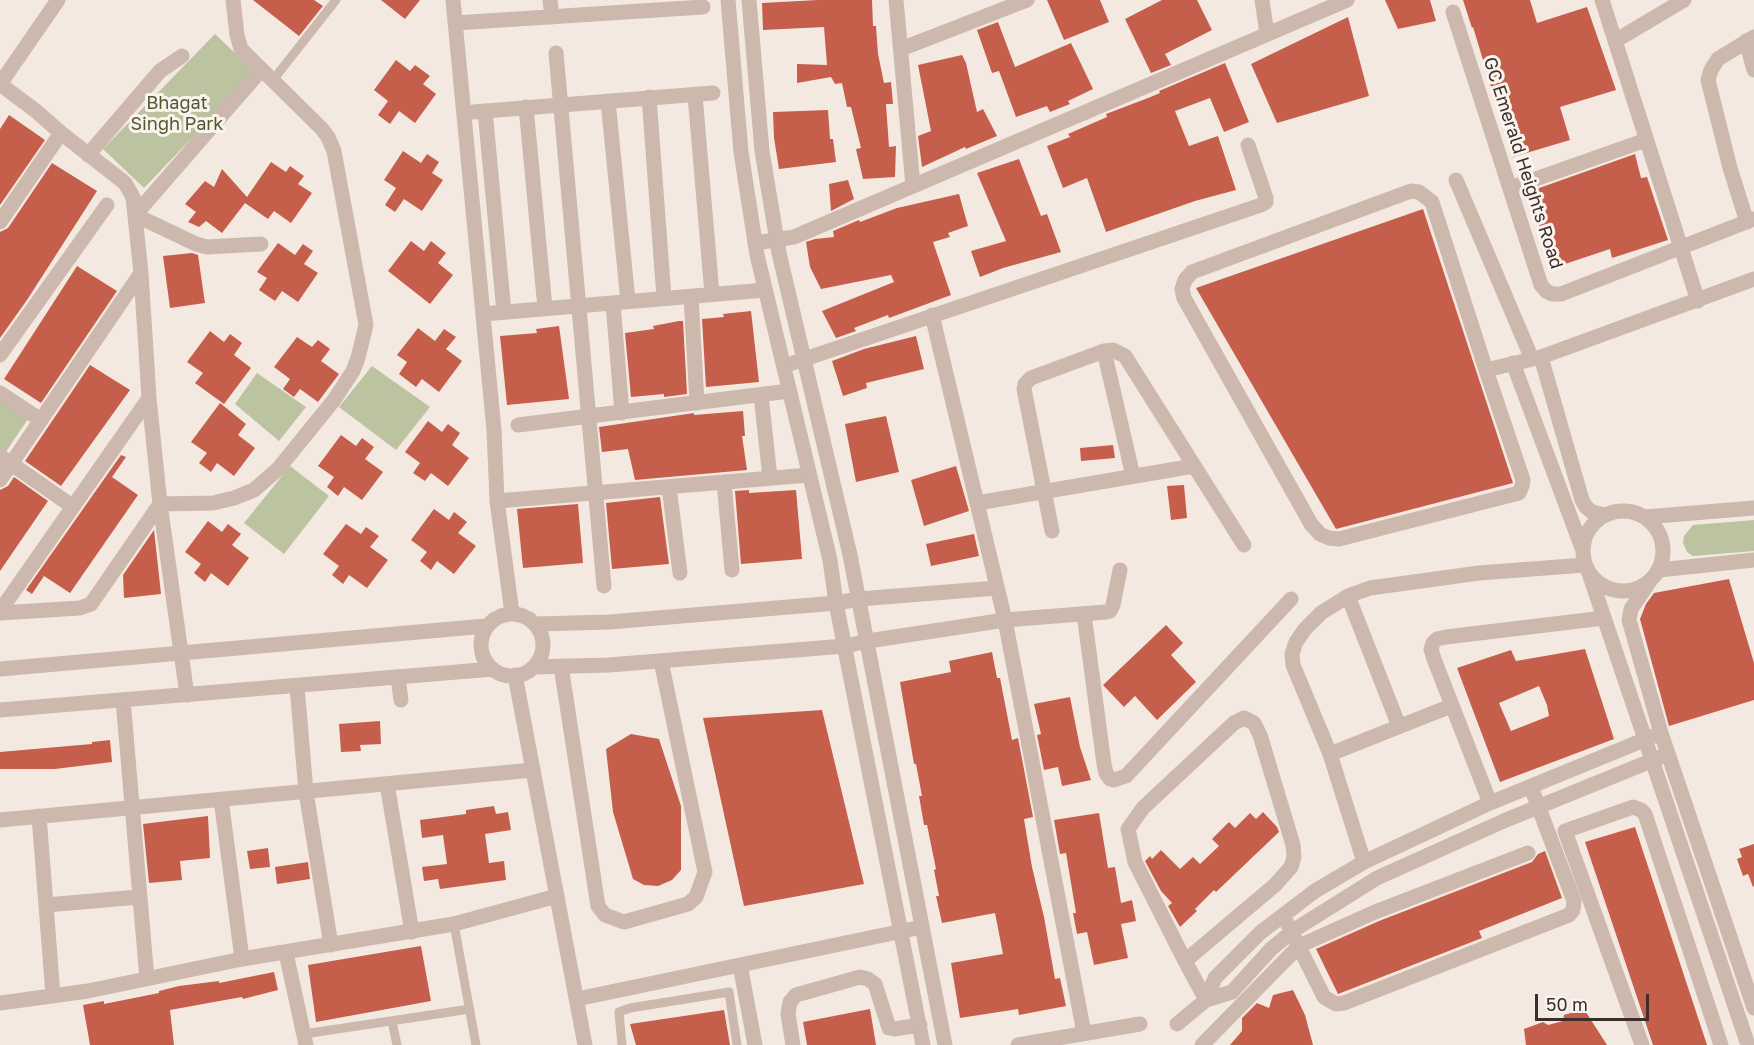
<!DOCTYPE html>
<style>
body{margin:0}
#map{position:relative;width:1754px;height:1045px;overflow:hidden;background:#f4e9e1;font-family:"Golos Text",sans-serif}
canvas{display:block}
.scale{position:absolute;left:1535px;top:994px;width:114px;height:27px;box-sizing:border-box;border:3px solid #3b2f2b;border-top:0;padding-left:8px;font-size:18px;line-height:21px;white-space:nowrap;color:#3b2f2b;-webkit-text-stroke:4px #fbf4ee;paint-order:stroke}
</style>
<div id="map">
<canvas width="1754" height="1045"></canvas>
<div class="scale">50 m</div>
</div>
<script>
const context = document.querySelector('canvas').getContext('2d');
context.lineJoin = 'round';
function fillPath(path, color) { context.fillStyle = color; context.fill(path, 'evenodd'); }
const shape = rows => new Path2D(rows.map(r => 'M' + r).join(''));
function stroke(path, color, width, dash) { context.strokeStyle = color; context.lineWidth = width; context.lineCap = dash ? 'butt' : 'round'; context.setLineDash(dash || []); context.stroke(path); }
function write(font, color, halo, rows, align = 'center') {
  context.font = font + ' "Golos Text",sans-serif'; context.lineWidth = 6; context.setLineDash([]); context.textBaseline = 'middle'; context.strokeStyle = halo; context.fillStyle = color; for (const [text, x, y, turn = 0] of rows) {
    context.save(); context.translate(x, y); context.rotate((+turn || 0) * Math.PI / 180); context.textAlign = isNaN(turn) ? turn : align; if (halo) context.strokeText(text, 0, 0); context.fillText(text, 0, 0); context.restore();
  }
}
const green = shape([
 [215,34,255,72,144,188,103,149],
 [372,366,430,407,396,450,339,407],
 [257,373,306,407,279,441,235,404],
 [0,401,28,419,5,453,0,450],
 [290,466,329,496,284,554,244,523],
 [1754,520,1754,551,1693,556,1687,552,1683,543,1684,536,1693,525]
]);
const building = shape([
 [253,0,314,0,323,6,299,36],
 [381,0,420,0,405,19],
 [818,0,872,0,873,26,876,26,878,54,884,83,891,82,893,104,886,104,889,147,896,146,895,177,863,179,856,149,861,148,851,107,847,107,842,83,835,84,831,77,797,83,797,64,827,65,824,27,763,30,762,3],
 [1047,0,1100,0,1109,22,1064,40],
 [1162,0,1197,0,1212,30,1165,54,1171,65,1151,73,1125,19],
 [1385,0,1430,0,1436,21,1398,29],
 [1463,0,1530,0,1537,23,1587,7,1616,90,1560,107,1570,140,1513,157,1494,93,1493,93,1473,27,1472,28],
 [1348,17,1369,96,1277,123,1251,64],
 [998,22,1015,67,1071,43,1093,89,1068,101,1070,104,1050,112,1047,106,1016,117,999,71,992,73,977,30],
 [962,55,966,63,977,112,983,109,997,136,966,149,965,147,922,167,918,136,931,131,918,65],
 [396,60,410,71,415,65,430,76,423,84,436,94,415,123,399,111,390,124,378,115,388,101,374,90],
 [1225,63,1249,122,1224,132,1210,98,1175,111,1189,146,1218,136,1236,190,1195,201,1106,232,1087,178,1063,188,1047,146,1070,137,1068,134,1107,117,1106,114,1148,98,1160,93,1159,91],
 [828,110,830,139,833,139,836,162,779,169,774,138,773,112],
 [9,115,45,140,0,205,0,129],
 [403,151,421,163,427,154,439,162,432,173,443,180,422,211,404,199,395,212,385,205,396,188,384,180],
 [1635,154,1641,178,1647,177,1668,240,1612,258,1610,249,1553,268,1528,192],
 [1019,159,1041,216,1047,214,1061,252,1003,268,980,277,971,251,1006,241,977,173],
 [271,162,286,172,290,166,304,176,298,184,312,193,291,223,274,211,268,219,245,203,222,233,206,221,199,227,188,222,196,212,185,204,205,181,214,187,222,169,247,197],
 [52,163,97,191,27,300,0,338,0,232,8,228],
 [848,180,854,199,831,211,829,184],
 [959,194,968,226,948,233,950,237,933,242,951,295,889,318,888,315,854,328,856,331,836,338,822,311,894,282,891,275,821,289,810,267,806,242,815,239,834,237,833,231,859,220,860,222,897,208],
 [1423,209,1513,483,1336,529,1196,288],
 [411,241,424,251,431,241,446,253,438,263,453,275,430,304,388,271],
 [278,243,295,255,303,244,313,251,304,264,318,273,298,302,282,291,275,301,259,290,267,278,257,272],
 [192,253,198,255,205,303,170,308,163,256],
 [77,266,117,291,41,403,4,379],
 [751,311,759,382,706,387,702,319,724,317,723,314],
 [679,321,683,321,687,394,664,397,664,394,631,397,625,333,654,329,653,326],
 [559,326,569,399,507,405,500,336,537,333,536,329],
 [418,328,435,341,444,329,456,337,446,349,462,361,439,392,422,379,416,387,399,374,407,362,397,355],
 [210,331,224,342,230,334,242,343,234,355,251,368,224,404,195,383,203,373,187,362],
 [916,336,924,369,866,383,867,388,843,396,832,361,864,349],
 [297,337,312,347,318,340,330,349,321,361,339,374,318,402,300,389,294,397,283,389,290,379,274,367],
 [90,365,130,390,61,486,25,461],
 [220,403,246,424,238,435,255,448,234,476,217,463,211,472,199,463,207,453,191,442],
 [743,411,745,436,742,436,747,470,635,480,628,449,602,452,599,427,694,413,694,415],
 [886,416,899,472,856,482,845,424],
 [428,421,442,432,448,424,460,433,452,445,469,458,448,486,431,473,425,481,413,473,420,463,405,452],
 [341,435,356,446,362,438,374,447,365,459,383,472,362,500,344,487,338,496,327,487,334,477,318,466],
 [1113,445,1115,458,1081,461,1080,448],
 [121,455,126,457,112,477,138,495,70,593,44,576,32,594,26,590],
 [956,466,969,511,924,526,911,480],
 [14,477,48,501,0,571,0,490,8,486],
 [1184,485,1187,518,1171,520,1167,486],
 [749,490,749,493,796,490,802,559,741,564,735,491],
 [660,497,669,564,612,569,606,503],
 [578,504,583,563,523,568,517,509],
 [434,509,449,520,454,512,467,522,458,533,476,546,454,574,437,561,431,570,420,561,427,552,411,540],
 [208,521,222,532,228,524,241,534,232,545,249,558,228,586,211,573,205,582,194,573,201,564,185,552],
 [346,524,361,534,366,527,379,536,370,547,388,560,367,588,349,575,343,584,332,575,339,566,323,554],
 [154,530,161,594,124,598,123,575],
 [974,534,979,556,931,566,926,544],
 [1729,579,1754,663,1754,700,1669,726,1640,619,1646,604,1654,593],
 [1166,625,1183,643,1171,655,1196,682,1157,720,1135,696,1124,707,1103,685],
 [1585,649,1614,739,1500,782,1457,668,1511,650,1516,661],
 [1539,686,1547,705,1549,716,1511,731,1499,703],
 [992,652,997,678,1000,678,1012,740,1018,738,1033,817,1024,819,1032,867,1044,917,1055,979,1060,978,1066,1006,1019,1015,1018,1009,960,1018,951,963,1003,954,995,913,942,923,936,896,939,896,934,870,936,869,927,825,924,825,919,796,922,796,916,764,914,764,900,682,951,672,949,661],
 [1070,697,1080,747,1091,780,1062,786,1058,767,1044,770,1037,735,1041,734,1034,704],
 [822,710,864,884,744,906,703,718],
 [380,721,381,744,360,745,361,751,341,752,339,724],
 [631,734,659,739,681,806,681,870,672,880,658,886,644,885,633,879,613,812,606,749],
 [110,740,112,762,55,769,0,769,0,752,92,744,92,742],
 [494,806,496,814,508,812,511,830,485,834,489,863,504,861,506,880,440,889,438,879,424,881,422,867,447,864,443,835,422,838,420,820,466,814,466,810],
 [1263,812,1277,827,1279,832,1216,892,1214,890,1195,909,1197,911,1180,927,1168,906,1172,903,1161,891,1145,861,1150,856,1152,859,1161,850,1180,869,1193,857,1200,864,1219,846,1212,839,1229,822,1235,828,1250,813,1256,819],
 [1099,813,1108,868,1115,867,1121,903,1132,900,1136,921,1121,924,1128,958,1094,965,1087,932,1077,934,1073,913,1076,913,1066,853,1060,854,1054,820],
 [208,816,210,858,180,861,182,880,149,883,143,824],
 [1635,827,1707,1045,1653,1045,1585,842],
 [1754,844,1754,886,1753,887,1748,874,1743,876,1737,859,1742,857,1739,849],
 [268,848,270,867,250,869,247,851],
 [1545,851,1562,898,1479,931,1482,938,1338,994,1316,949,1379,921,1532,862,1538,854],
 [308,862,310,879,277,884,275,867],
 [421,946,431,1001,316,1022,308,965],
 [274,972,278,990,243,999,242,997,225,1000,170,1010,174,1045,90,1045,83,1005,104,1001,104,1004,159,993,159,991,179,986,219,981,219,983],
 [1293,990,1305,1015,1313,1045,1230,1045,1242,1031,1242,1018,1257,1003,1269,1008,1273,995],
 [870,1009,876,1045,807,1045,803,1022],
 [1584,1009,1607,1045,1526,1045,1524,1029,1543,1022,1548,1025,1563,1021,1564,1015],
 [724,1010,730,1045,636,1045,630,1024]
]);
const service = shape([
 [273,80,336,0],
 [454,924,476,1045],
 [392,1021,397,1045],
 [304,1034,470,1009],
 [622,1045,619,1012,630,1008,729,992,737,1045]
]);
const minor = shape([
 [550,0,552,17],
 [896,0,913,186],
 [1262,0,1267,34],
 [1602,0,1698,301],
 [1453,12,1541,285,1546,291,1552,294,1561,294,1754,219],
 [455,23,703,7],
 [1615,41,1684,0],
 [1746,41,1754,70],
 [901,49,1027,0],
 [556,53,604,586],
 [261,70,135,215,196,244,207,247,261,244],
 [0,84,36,111,61,133,125,183,133,197,141,273,149,398,160,504,187,695],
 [0,84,58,0],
 [695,95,712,294],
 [649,97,664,298],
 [608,101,628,301],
 [526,107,545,308],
 [485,111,504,312],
 [473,112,713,93],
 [88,155,160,71,182,56],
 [1456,180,1532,359],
 [1510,188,1646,140],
 [0,222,61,133],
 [1747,222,1730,168,1708,80,1711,70,1718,59,1754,37],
 [755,243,794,237,1347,0],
 [691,296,697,403],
 [613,303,622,413],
 [483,314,765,290],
 [932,315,1005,620,1084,1033],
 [1104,351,1133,476],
 [0,355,107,205],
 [1541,357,1582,500,1586,507,1592,512,1605,515],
 [1513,363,1582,548],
 [784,366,1261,205,1266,202,1266,198,1248,145],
 [1486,370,1432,202,1419,192,1411,191,1192,272,1185,280,1182,289,1184,298,1311,524,1320,534,1329,538,1339,539,1519,493,1522,486,1523,480,1486,370,1541,357,1754,279],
 [0,393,41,420],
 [761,395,770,478],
 [518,425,789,391],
 [0,456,72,506],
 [0,480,141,273],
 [724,482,732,570],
 [669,487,680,573],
 [497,501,809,475],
 [977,503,1194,466],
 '1583 551a40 40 0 1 1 80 0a40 40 0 1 1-80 0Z',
 [1645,517,1754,508],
 [1052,531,1024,389,1025,384,1031,378,1104,351,1113,350,1125,356,1244,545],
 [1659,570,1754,560],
 [1589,573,1748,1045],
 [1650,581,1631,609,1629,620,1661,733,1754,1008],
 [1348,596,1399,726],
 [859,599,997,588],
 [0,611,149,398],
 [0,613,80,608,91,604,160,504,213,503,234,498,254,490,278,469,334,400,353,371,358,358,366,325,334,151,328,137,322,129,241,49,237,35,233,0],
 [1084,614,1104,764,1106,773,1110,779,1114,780,1126,776,1291,599],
 [868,641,1005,620,1106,612,1110,611,1113,605,1120,570],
 [561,666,598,906,605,915,624,922,688,904,696,897,705,872,661,661],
 [398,677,401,700],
 [297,686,306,792,331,945],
 [123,700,147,979],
 [1330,754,1451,706],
 [387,784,412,932],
 [221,799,242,959],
 [1490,803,1434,659,1431,649,1433,643,1437,639,1446,637,1604,618],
 [39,816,53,995],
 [0,820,533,770],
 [1364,862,1330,754,1293,665,1292,654,1296,642,1305,629,1321,613,1348,596,1370,588,1479,573,1585,565],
 [46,905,139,897],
 [1287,923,1324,997,1336,1004,1344,1003,1569,915,1573,910,1574,901,1531,787],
 [286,953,306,1045],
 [1185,961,1275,885,1291,867,1294,857,1293,845,1260,735,1254,723,1244,718,1234,723,1143,808,1128,829,1135,862,1185,961,1206,1000],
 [740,965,755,1045],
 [577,999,922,927],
 [1206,1000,1215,978,1261,932,1315,891,1364,862,1490,803,1661,733],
 [0,1003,88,991,242,959,454,924,557,896],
 [1177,1024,1206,1000,1232,992,1271,949,1294,930,1377,878,1506,820,1668,754],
 [793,1045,788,1014,790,1002,796,995,860,977,868,979,875,984,889,1028,894,1029,920,1025],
 [1018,1045,1140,1024],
 [1202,1045,1299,946,1375,912,1528,853],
 [1642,1045,1565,831,1633,807,1641,810,1645,814,1721,1045]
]);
const tertiary = shape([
 [453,0,494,430,497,501,512,613],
 [728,0,741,152,757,255,830,560,836,603,923,1045],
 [749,0,762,151,779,253,850,555,945,1045],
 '481 645a31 31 0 1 1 62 0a31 31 0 1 1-62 0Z',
 [536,624,610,622,836,603,859,599],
 [534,667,609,665,845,646,868,641],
 [0,669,486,626],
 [515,675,585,1045],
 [0,710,493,669]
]);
const parkNames = [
 ["Bhagat",177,103],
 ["Singh Park",177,124]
];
const streetNames = [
 ["GC Emerald Heights Road",1523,163,72]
];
fillPath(green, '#bbc3a0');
fillPath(building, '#c65e4c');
stroke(service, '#ccb8ac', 9);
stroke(minor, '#ccb8ac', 15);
stroke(tertiary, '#ccb8ac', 15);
write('18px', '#4e592e', '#fbf4ee', parkNames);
write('18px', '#3b2f2b', '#fbf4ee', streetNames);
</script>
